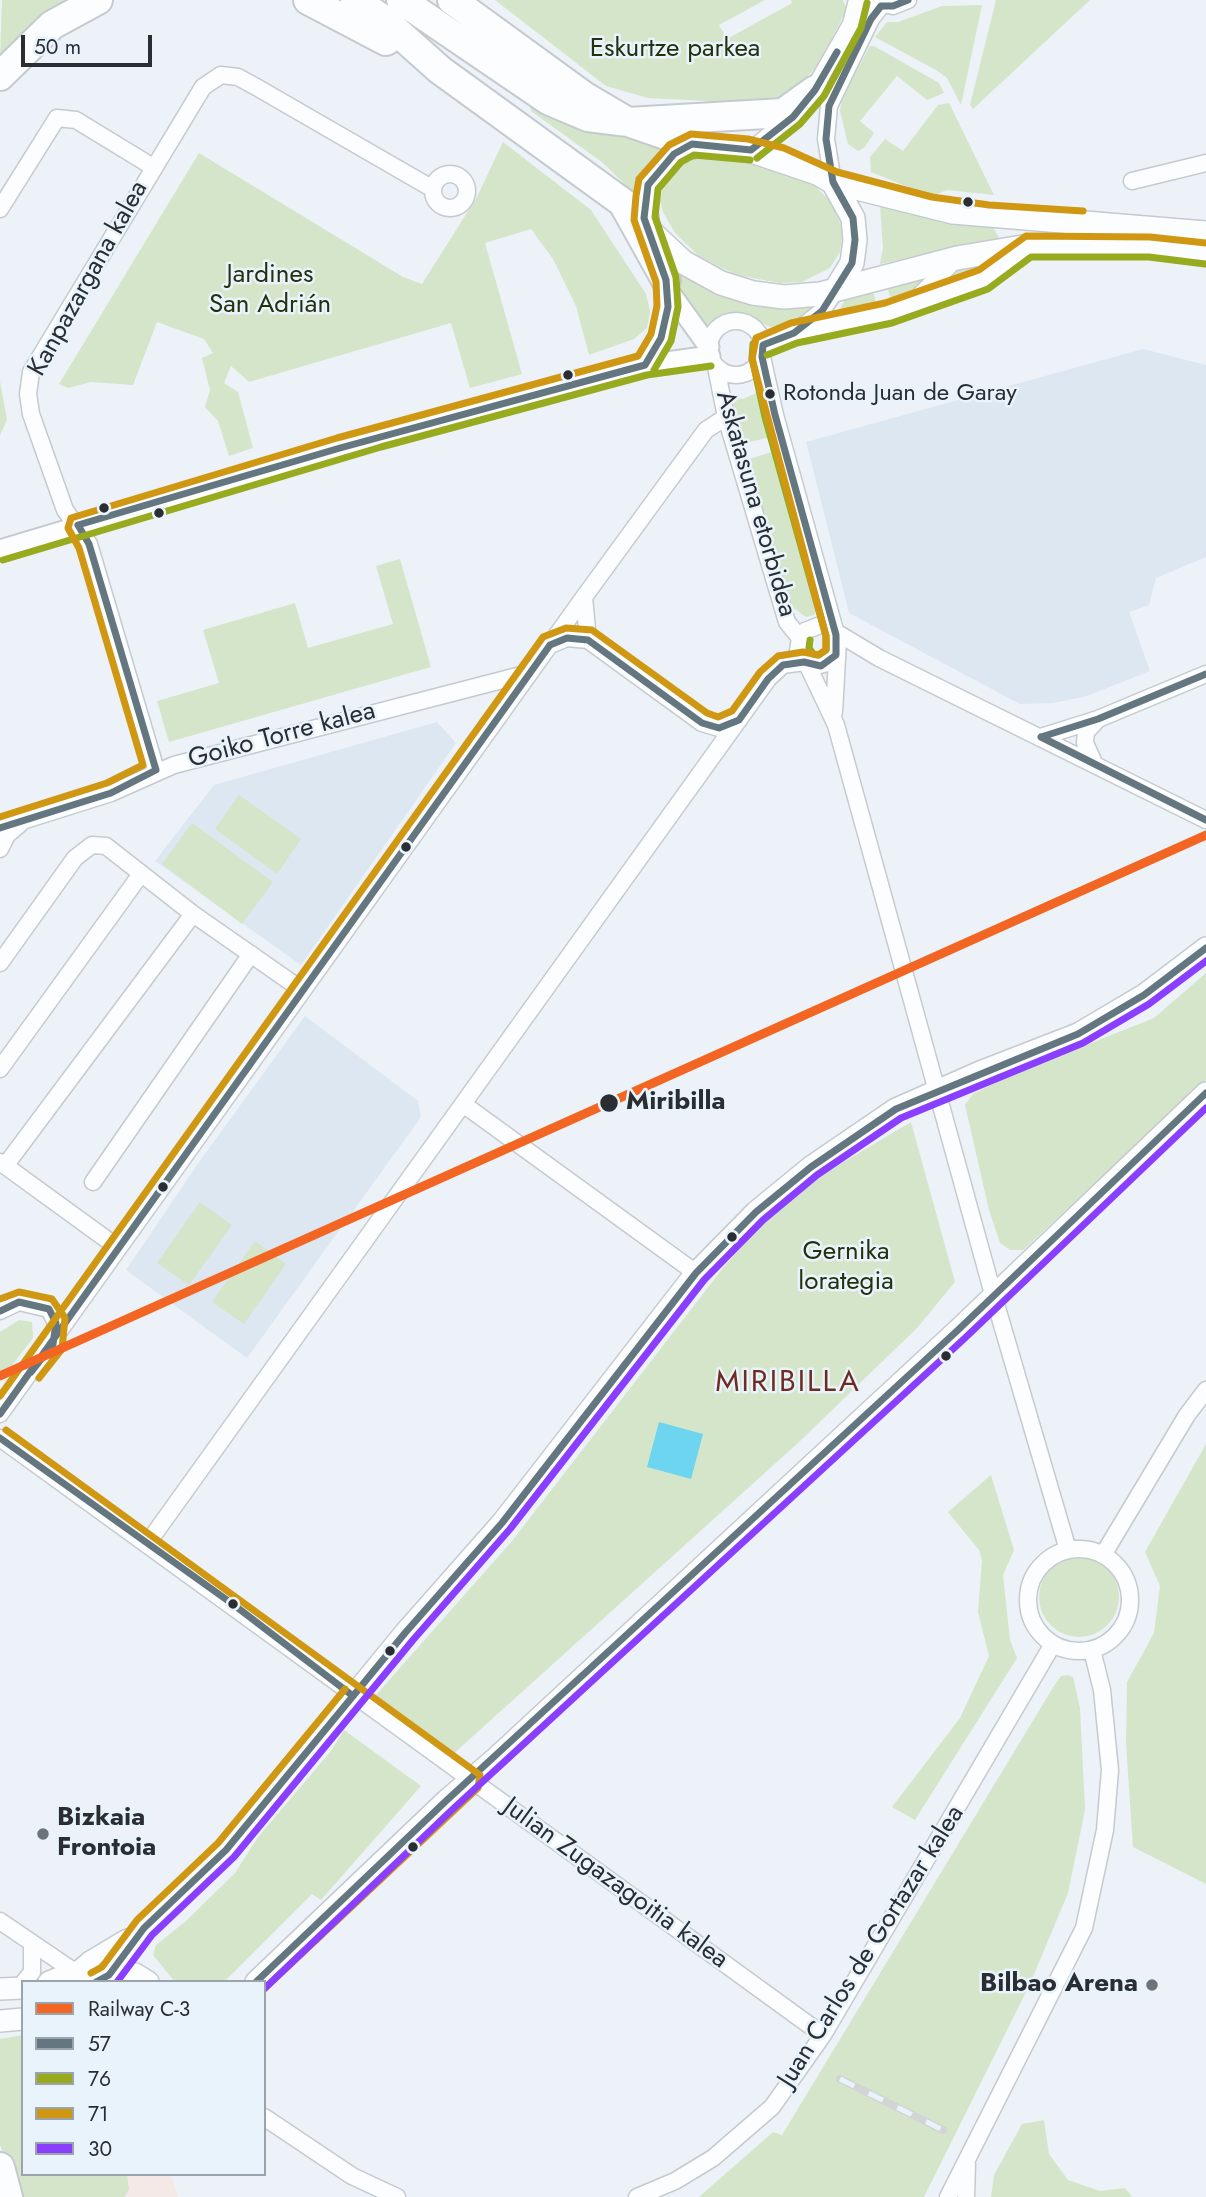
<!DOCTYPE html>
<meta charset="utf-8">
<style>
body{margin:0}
#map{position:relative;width:1206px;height:2197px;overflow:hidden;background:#ecf2f7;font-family:Jost,sans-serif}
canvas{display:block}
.legend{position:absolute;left:21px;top:1980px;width:245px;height:196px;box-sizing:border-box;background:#e8f3fc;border:2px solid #9ca4ab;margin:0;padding:9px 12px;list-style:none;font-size:21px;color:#2a2e32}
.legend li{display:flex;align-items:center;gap:14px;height:35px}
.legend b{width:35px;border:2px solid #9ca4ab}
.scale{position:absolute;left:21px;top:35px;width:131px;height:32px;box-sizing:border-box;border:4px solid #2a2e32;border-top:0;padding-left:9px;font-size:21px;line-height:24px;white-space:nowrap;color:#2a2e32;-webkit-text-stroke:5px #e8f3fc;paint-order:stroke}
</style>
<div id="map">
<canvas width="1206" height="2197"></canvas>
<ul class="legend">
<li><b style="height:9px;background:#f26522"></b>Railway C-3</li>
<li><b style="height:9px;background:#647781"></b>57</li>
<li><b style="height:9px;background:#98aa1e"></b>76</li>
<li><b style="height:9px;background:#d09812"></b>71</li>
<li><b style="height:9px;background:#8a3eff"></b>30</li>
</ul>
<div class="scale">50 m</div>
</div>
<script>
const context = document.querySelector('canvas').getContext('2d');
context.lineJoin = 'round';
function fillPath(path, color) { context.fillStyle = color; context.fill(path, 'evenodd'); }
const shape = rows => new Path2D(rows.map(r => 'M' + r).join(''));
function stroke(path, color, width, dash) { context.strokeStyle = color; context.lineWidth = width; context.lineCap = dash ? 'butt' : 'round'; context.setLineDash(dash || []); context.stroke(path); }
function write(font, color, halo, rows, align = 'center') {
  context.font = font + ' Jost,sans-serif'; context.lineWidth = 5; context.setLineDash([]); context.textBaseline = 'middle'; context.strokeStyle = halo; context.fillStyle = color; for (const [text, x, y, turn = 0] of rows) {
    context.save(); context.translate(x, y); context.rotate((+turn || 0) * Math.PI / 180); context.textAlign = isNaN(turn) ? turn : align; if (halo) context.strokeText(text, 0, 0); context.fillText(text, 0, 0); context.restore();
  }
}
const commercial = shape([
 [127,2174,171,2174,178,2197,127,2197]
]);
const built = shape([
 [1143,349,1206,365,1206,557,1156,578,1149,605,1129,612,1150,671,1087,696,1053,703,1020,704,849,613,806,442],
 [437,722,456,743,301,965,155,861,214,785],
 [305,1016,418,1101,421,1117,247,1358,126,1270,197,1165]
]);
const green = shape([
 [2,0,69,0,11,46,0,59],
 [495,0,765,0,719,25,727,39,792,3,791,0,843,0,847,9,817,67,785,97,765,104,648,98,606,86],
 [996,0,1090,0,973,109,970,105],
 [982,5,961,105,947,78,936,70,875,37,887,22,898,22,942,6],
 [870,46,874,46,939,83,944,93,927,100,897,76,860,121,874,133,865,147,858,151,848,144,840,111,842,97],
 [529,102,621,137,671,146,640,199,603,163,531,111],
 [949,103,994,195,947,190,937,194,923,193,871,172,870,157,885,139,903,151,938,105],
 [503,142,591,210,646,294,650,312,647,328,634,339,589,355,576,306,553,259,531,229,485,243,522,374,470,388,451,323,249,382,231,366,224,383,238,392,253,448,229,456,218,421,205,407,210,390,202,358,213,353,204,339,157,322,133,385,91,382,68,388,59,384,199,153,403,277,422,284,477,197],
 [691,156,738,156,810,181,831,202,843,230,840,252,830,268,802,282,780,283,737,275,700,257,675,233,663,212,660,201,664,180,675,166],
 [880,206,955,224,992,226,999,238,880,264,883,248],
 [993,259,983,274,928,292,967,265],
 [676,268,813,306,806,316,795,322,770,327,749,316,729,315,719,317,706,331,673,275],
 [930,276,892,304,887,286],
 [873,290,877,308,835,320,845,299],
 [0,381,7,420,0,435],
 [761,391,770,437,742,444,729,397,743,399],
 [775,451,819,607,814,615,806,617,789,605,746,460],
 [400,559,431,667,169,742,157,701,219,683,203,630,295,603,308,648,393,624,376,566],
 [239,795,301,839,277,874,215,829],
 [192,823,273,882,242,924,162,864],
 [1206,973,1206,1080,1023,1250,1010,1250,1000,1243,989,1210,965,1105,973,1094,1013,1074,1154,1018],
 [911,1122,955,1282,917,1328,798,1443,451,1756,376,1695,512,1541,723,1268,785,1197],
 [200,1202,232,1225,189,1285,157,1263],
 [255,1241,286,1264,244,1324,212,1302],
 [19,1320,32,1322,33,1338,0,1381,0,1332],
 [1206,1444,1206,1884,1133,1847,1126,1743,1127,1682,1154,1633,1160,1586,1145,1552],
 [991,1475,1014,1550,1003,1575,1010,1640,1017,1658,915,1820,892,1807,960,1718,989,1656,978,1612,982,1560,979,1550,948,1512],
 '1039 1597a40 40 0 1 1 80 0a40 40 0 1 1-80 0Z',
 [1068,1675,1073,1677,1080,1708,1085,1810,1068,1893,1030,1984,924,2197,699,2197,773,2132,782,2135,1054,1686,1061,1676],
 [344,1730,421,1786,321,1900,312,1894,224,1982,175,1982,153,1955,156,1945,186,1921,235,1873,258,1837,331,1751],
 [23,2035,23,2174,127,2174,129,2189,125,2197,19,2197,0,2145,0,2039],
 [1044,2120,1049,2154,1068,2180,1100,2191,1125,2188,1132,2197,991,2197,994,2175,1022,2124]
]);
const water = shape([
 [659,1422,703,1434,691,1479,647,1467]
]);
const minor = shape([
 [867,0,893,6,908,0],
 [811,94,851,24,857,0],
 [751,150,795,114],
 '433 191a17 17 0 1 1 34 0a17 17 0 1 1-34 0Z',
 [1132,181,1206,163],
 [833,182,826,139,829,106,871,19,881,6],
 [0,209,57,118,76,120,153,167],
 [913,302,956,259],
 '709 348a27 27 0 1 1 54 0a27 27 0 1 1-54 0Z',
 [794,333,888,313,984,279,1022,250],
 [763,345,794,333,822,311,837,288],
 [762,357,775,415,838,641,834,712],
 [716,367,726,417,787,622,800,638],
 [584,597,588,640],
 [833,629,823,624,805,631,800,638,798,651,804,662,816,666,827,663,836,655],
 [834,631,879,658,1206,820],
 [550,645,567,638,588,640,702,723,719,728,739,720],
 [807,664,836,725,993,1294,1068,1550],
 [1041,737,1098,719,1206,674],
 [1094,763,1085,743,1086,732,1098,719],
 [156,770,89,544,65,510,31,414,28,394,31,372,203,87,221,75,238,77,258,88,433,189],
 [0,828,111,793,174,765,529,673],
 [0,849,7,835,20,824],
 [0,963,75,858,92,845,106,846,193,914,302,990],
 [0,1069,141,874],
 [463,1104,696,1273],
 [0,1162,117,1247],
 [5,1166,193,914],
 [93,1182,251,954],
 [0,1311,19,1302,49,1309,56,1323,53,1341],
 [0,1414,584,597,706,430,726,417],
 [0,1438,823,2035],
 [147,1544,768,679,783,665,804,662],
 '1028 1600a51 51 0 1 1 102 0a51 51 0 1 1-102 0Z',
 [1103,1555,1187,1415,1206,1390],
 [0,1921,75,1972,89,1960,126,1938,139,1935],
 [24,1982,32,1972,32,1943],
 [264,2117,352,2176,397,2197],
 [637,2197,675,2181,713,2158,772,2107,823,2035,1053,1644],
 [948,2197,1084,1928,1105,1830,1110,1770,1102,1690,1092,1650],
 [966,2197,967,2164]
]);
const tertiary = shape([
 [668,290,709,347],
 [645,365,667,322,668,290,662,268],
 [0,550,378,437,645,365,710,356]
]);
const secondary = shape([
 [109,1975,144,1928,241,1833,405,1633,502,1523,696,1273,756,1212,811,1167,896,1109,980,1072,1078,1034,1144,995,1206,948],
 [101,1979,122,1972,135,1974,148,1982],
 [49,1982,75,1972,106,1976],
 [256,1982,447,1800,496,1758,958,1330,1206,1093],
 [0,1989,23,1988],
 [0,2021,23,2019]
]);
const primary = shape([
 [833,182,953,212,1206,233],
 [837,288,852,263,855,240,853,218,833,182,817,173,746,149,692,144,674,154,648,185,644,218,652,233,683,262,721,283,753,293,784,297,820,294,957,258,1028,246,1150,247,1206,254]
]);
const motorway = shape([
 [308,0,386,41],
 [355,0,384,20,440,70,644,218],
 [401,0,548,100,588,117,628,122,783,113,815,90],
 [452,0,584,96,628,122,692,144],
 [0,76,52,25,98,0],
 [624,205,666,280],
 [0,2167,8,2197]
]);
const rail = shape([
 [840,2079,943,2130]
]);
const bus1 = shape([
 [1041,737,1206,820],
 [1041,737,1098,719,1206,674],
 [0,828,111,793,156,770,89,544,78,525,340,448,645,365,661,338,668,307,666,280,644,218,648,185,674,154,692,144,751,150,793,117,815,90,837,52],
 [0,1311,19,1302,49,1309,56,1323,53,1344,31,1372],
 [0,1414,550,645,567,638,588,640,702,723,719,728,739,720,768,679,783,665,804,662,821,666,836,655,836,635,775,415,762,357,763,345,794,333,822,311,852,263,855,240,853,218,833,182,826,139,829,106,871,19,881,6,893,6,908,0],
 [0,1438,234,1605,353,1696],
 [96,1982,109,1975,144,1928,226,1850,405,1633,502,1523,696,1273,756,1212,811,1167,896,1109,1078,1034,1144,995,1206,948],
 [256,1982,447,1800,958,1330,1206,1093]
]);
const bus2 = shape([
 [757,158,800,124,824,96,861,28,867,3],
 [753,344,752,358,765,417,826,636,826,650,818,655,813,654,809,648,810,640],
 [767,355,797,343,892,323,988,289,1031,257,1149,257,1205,264],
 [654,370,671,341,678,307,676,277,655,217,658,189,681,162,694,155,750,160],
 [3,560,381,447,647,375,711,366]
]);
const bus3 = shape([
 [0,817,107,783,143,765,79,548,68,528,71,518,337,438,638,356,651,334,657,306,656,282,634,220,636,196,639,179,669,145,691,134,748,139,784,148,837,172,932,197,989,205,1083,211],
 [0,1299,19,1292,52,1299,65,1318,62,1349,39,1378],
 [0,1396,543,637,566,628,592,630,707,713,718,717,732,711,760,672,778,656,803,652,819,655,826,650,826,636,752,359,756,338,791,323,885,303,979,270,1026,236,1150,237,1206,243],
 [6,1430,480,1775,478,1788,264,1989],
 [91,1973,102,1967,137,1920,218,1843,345,1689]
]);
const bus4 = shape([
 [117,1982,152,1935,234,1857,413,1640,510,1529,704,1280,763,1220,817,1175,901,1118,1083,1043,1149,1004,1206,961],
 [264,1989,454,1808,965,1338,1206,1108]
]);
const rail1 = shape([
 [0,1376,1206,835]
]);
const markers = [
 [968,202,6,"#2a2e32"],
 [568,375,6,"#2a2e32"],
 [770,394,6,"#2a2e32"],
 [104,508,6,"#2a2e32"],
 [159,513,6,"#2a2e32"],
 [406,847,6,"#2a2e32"],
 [609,1103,10,"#2a2e32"],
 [163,1187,6,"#2a2e32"],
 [732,1237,6,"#2a2e32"],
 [946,1356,6,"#2a2e32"],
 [233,1604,6,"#2a2e32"],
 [390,1651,6,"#2a2e32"],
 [43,1834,7,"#6e7377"],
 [413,1847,6,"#2a2e32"],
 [1152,1985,7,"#6e7377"]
];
const busNames = [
 ["Rotonda Juan de Garay",783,394]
];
const parkNames = [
 ["Eskurtze parkea",675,50],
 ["Jardines",270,276],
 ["San Adrián",270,306],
 ["Gernika",846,1253],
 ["lorategia",846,1283]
];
const streetNames = [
 ["Kanpazargana kalea",89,279,-61],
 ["Askatasuna etorbidea",755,504,74],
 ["Goiko Torre kalea",282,736,-15],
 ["Julian Zugazagoitia kalea",615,1884,36],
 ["Juan Carlos de Gortazar kalea",872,1947,-58]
];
const stopNames = [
 ["Miribilla",626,1103]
];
const poiNames = [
 ["Bizkaia",57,1819],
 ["Frontoia",57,1849],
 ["Bilbao Arena",1138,1985,"right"]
];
const quarterNames = [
 ["MIRIBILLA",788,1384]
];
fillPath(commercial, '#f4e9e7');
fillPath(built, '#dce7f1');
fillPath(green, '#d5e5ca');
fillPath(water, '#6dd5ef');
stroke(minor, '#c5cace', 19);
stroke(tertiary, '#c5cace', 23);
stroke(secondary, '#c5cace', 24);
stroke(primary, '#c5cace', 26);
stroke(motorway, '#c5cace', 32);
stroke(minor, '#fcfdfe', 16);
stroke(tertiary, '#fcfdfe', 19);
stroke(secondary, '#fcfdfe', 21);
stroke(primary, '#fcfdfe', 23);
stroke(motorway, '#fcfdfe', 28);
stroke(rail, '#d2d4d6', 8);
stroke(rail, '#e8f3fc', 5, [16]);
stroke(bus1, '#647781', 7);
stroke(bus2, '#98aa1e', 7);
stroke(bus3, '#d09812', 7);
stroke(bus4, '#8a3eff', 7);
stroke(rail1, '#f26522', 9);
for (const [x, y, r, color] of markers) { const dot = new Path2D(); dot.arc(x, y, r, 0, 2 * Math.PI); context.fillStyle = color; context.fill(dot); stroke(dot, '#e8f3fc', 2.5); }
write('24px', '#2a2e32', '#e8f3fc', busNames, 'left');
write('26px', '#24320c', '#e8f3fc', parkNames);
write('26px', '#2a2e32', '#e8f3fc', streetNames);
write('bold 26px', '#2a2e32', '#e8f3fc', stopNames, 'left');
write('bold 26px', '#2a2e32', '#e8f3fc', poiNames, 'left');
context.letterSpacing = '2px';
write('30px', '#6f2b20', '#e8f3fc', quarterNames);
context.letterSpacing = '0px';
</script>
